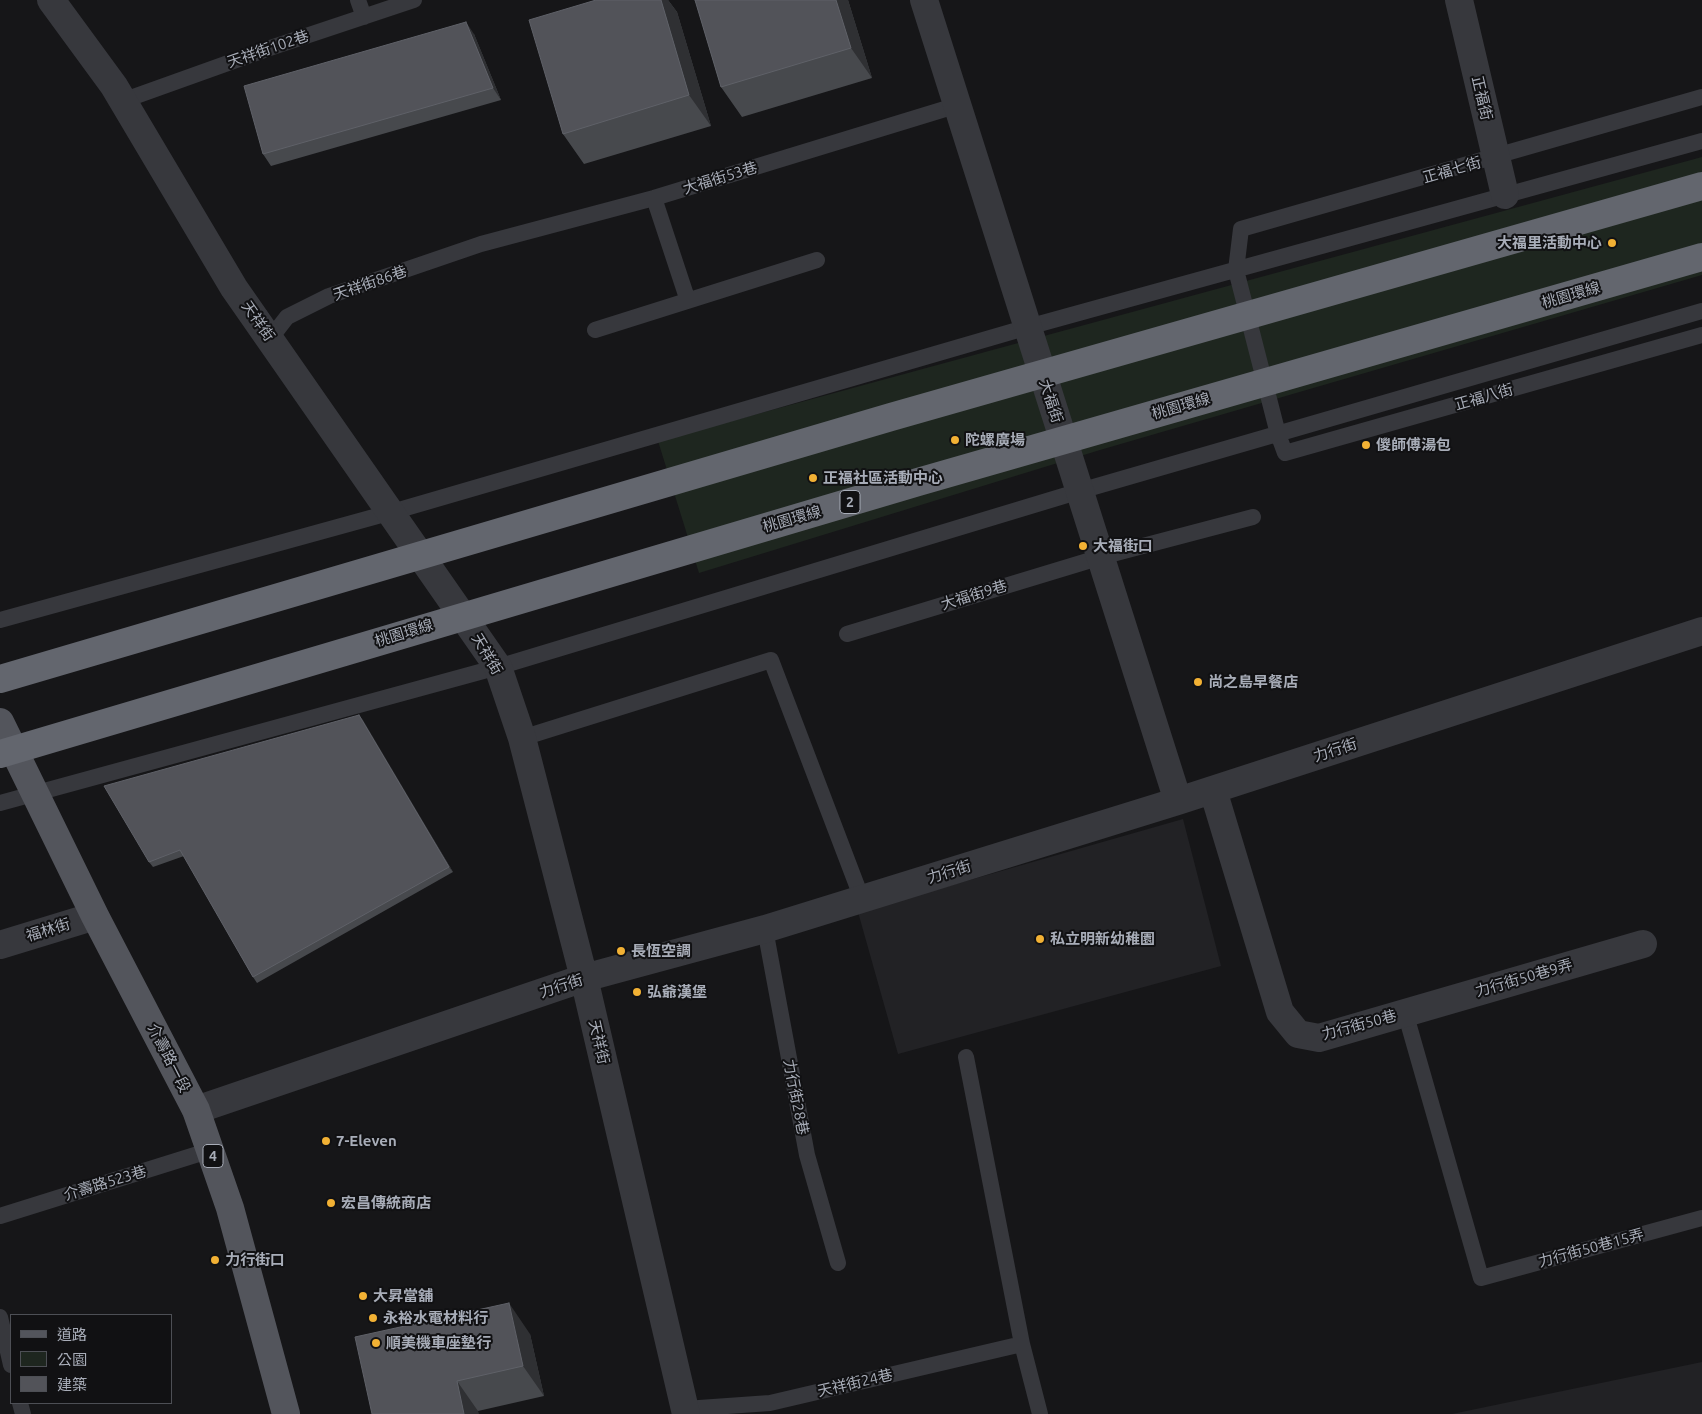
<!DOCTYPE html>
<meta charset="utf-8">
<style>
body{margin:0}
#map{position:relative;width:1702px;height:1414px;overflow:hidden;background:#161618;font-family:Ubuntu,"Noto Sans TC",sans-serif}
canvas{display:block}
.legend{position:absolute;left:10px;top:1314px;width:162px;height:90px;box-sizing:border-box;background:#111113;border:1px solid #4d4f55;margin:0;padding:6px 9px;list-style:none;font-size:15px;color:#a8adb8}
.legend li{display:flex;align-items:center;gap:10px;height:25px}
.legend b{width:25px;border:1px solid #4d4f55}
</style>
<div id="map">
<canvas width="1702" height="1414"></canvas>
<ul class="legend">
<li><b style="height:6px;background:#53555c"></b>道路</li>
<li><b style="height:14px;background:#1e261f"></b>公園</li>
<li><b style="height:14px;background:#525359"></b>建築</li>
</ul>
</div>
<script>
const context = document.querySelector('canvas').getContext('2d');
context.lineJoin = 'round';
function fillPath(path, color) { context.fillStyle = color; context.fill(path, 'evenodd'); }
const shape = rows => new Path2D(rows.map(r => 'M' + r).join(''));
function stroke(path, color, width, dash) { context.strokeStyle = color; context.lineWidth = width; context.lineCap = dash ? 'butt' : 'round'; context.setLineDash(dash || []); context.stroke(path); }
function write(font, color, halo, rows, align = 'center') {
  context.font = font + ' Ubuntu,"Noto Sans TC",sans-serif'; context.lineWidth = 4; context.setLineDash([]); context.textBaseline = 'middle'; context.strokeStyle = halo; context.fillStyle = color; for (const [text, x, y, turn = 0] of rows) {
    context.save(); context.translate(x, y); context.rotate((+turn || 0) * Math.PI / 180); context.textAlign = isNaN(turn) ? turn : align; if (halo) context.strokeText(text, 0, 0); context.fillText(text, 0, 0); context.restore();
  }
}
const built = shape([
 [1183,819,1221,966,898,1054,858,912],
 [1702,1362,1702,1414,1452,1414]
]);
const green = shape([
 [1702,157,1702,275,1100,450,699,573,658,441]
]);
const lane = shape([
 [358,0,364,17],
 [1702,97,1241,229,1236,270,1278,434,1285,453,1702,335],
 [122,101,270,48,414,0],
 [654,198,688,301],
 [595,330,817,260],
 [270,339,287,317,329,296,481,244,654,198,958,105],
 [0,620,392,512,1028,327,1702,141],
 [847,634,1101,557,1253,517],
 [522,738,771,660,862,899],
 [0,803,498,667,1080,491,1702,311],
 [765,929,807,1155,838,1263],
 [1405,1012,1481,1278,1702,1218],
 [966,1057,1022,1344,1040,1414],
 [0,1216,211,1150],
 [0,1317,11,1365],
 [20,1403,23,1414],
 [685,1409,770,1403,1022,1344]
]);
const street = shape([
 [51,0,114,86,234,288,498,667,522,738,584,978,686,1414],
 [924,0,1178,801],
 [1459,0,1505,195],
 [1213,790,1280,1012,1298,1034,1319,1038,1643,944],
 [0,945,95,916],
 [196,1110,584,978,765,929,1178,801,1702,631]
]);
const primary = shape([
 [0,722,95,916,196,1110,230,1208,286,1414]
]);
const highwayBridge = shape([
 [0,679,891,417,1702,186],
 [0,754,918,482,1702,257]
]);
const wall = shape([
 [596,0,668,0,677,12,711,126,584,164,563,134],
 [695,0,848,0,872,78,742,117,721,87],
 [474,34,501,100,271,166,263,154],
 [359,715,453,872,257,983,253,977,184,856,153,867,149,862],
 [530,1334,544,1396,478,1411,372,1414]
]);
const shadedWall = shape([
 [661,0,668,0,677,12,711,126,689,95],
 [836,0,848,0,872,78,851,48],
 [466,22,474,34,501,100,493,88],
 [359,715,363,720,453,872,449,867],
 [509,1303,530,1334,544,1396,523,1366],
 [457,1381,478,1411,479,1414,464,1414]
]);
const building = shape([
 [596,0,661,0,689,95,563,134,529,20,596,0],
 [695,0,836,0,851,48,721,87,695,0],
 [466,22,493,88,263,154,244,86,466,22],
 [359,715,449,867,253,977,180,850,149,862,104,786,359,715],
 [509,1303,523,1366,457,1381,464,1414,372,1414,355,1337,509,1303]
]);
const markers = [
 [1612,243,5,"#f2b134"],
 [955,440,5,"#f2b134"],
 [1366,445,5,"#f2b134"],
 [813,478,5,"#f2b134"],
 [1083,546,5,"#f2b134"],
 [1198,682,5,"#f2b134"],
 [1040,939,5,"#f2b134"],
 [621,951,5,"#f2b134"],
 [637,992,5,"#f2b134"],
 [326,1141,5,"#f2b134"],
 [331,1203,5,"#f2b134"],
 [215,1260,5,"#f2b134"],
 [363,1296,5,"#f2b134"],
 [373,1318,5,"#f2b134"],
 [376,1343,5,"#f2b134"]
];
const shields = [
 [850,502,20],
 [213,1156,20]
];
const shieldNames = [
 ["2",850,502],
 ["4",213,1156]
];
const streetNames = [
 ["天祥街102巷",268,49,-19],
 ["正福街",1482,98,77],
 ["正福七街",1452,170,-16],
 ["大福街53巷",720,178,-17],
 ["天祥街86巷",370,283,-19],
 ["桃園環線",1571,295,-16],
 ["天祥街",258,321,55],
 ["正福八街",1484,397,-16],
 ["大福街",1051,401,72],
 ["桃園環線",1181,406,-16],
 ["桃園環線",792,519,-16],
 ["大福街9巷",974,595,-17],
 ["桃園環線",404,633,-17],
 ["天祥街",487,654,59],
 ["力行街",1335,750,-18],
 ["力行街",949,872,-17],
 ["福林街",48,930,-17],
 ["力行街50巷9弄",1524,978,-16],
 ["力行街",561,986,-18],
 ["力行街50巷",1359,1025,-15],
 ["天祥街",599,1042,77],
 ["介壽路一段",169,1058,63],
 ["力行街28巷",796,1097,79],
 ["介壽路523巷",105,1183,-17],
 ["力行街50巷15弄",1591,1248,-15],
 ["天祥街24巷",855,1383,-13]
];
const poiNames = [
 ["大福里活動中心",1602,243,"right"],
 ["陀螺廣場",965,440],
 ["儍師傅湯包",1376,445],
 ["正福社區活動中心",823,478],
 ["大福街口",1093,546],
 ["尚之島早餐店",1208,682],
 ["私立明新幼稚園",1050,939],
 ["長恆空調",631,951],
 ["弘爺漢堡",647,992],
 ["7-Eleven",336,1141],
 ["宏昌傳統商店",341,1203],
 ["力行街口",225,1260],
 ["大昇當舖",373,1296],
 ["永裕水電材料行",383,1318],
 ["順美機車座墊行",386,1343]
];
fillPath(built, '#222225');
fillPath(green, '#1e261f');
stroke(lane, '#37383d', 16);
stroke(street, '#37383d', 28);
stroke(primary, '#53555c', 28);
stroke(highwayBridge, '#63666e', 28);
fillPath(wall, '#47494d');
fillPath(shadedWall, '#2f3033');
fillPath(building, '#525359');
stroke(building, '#5f6168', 1);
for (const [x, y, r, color] of markers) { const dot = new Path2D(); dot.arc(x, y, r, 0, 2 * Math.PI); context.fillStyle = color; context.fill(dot); stroke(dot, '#111113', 2); }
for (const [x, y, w] of shields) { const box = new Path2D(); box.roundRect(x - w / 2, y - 11.5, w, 23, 4); context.fillStyle = '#111113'; context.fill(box); stroke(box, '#a8adb8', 1); }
write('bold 14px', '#a8adb8', null, shieldNames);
write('15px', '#a8adb8', '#111113', streetNames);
write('bold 15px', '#a8adb8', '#111113', poiNames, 'left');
</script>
